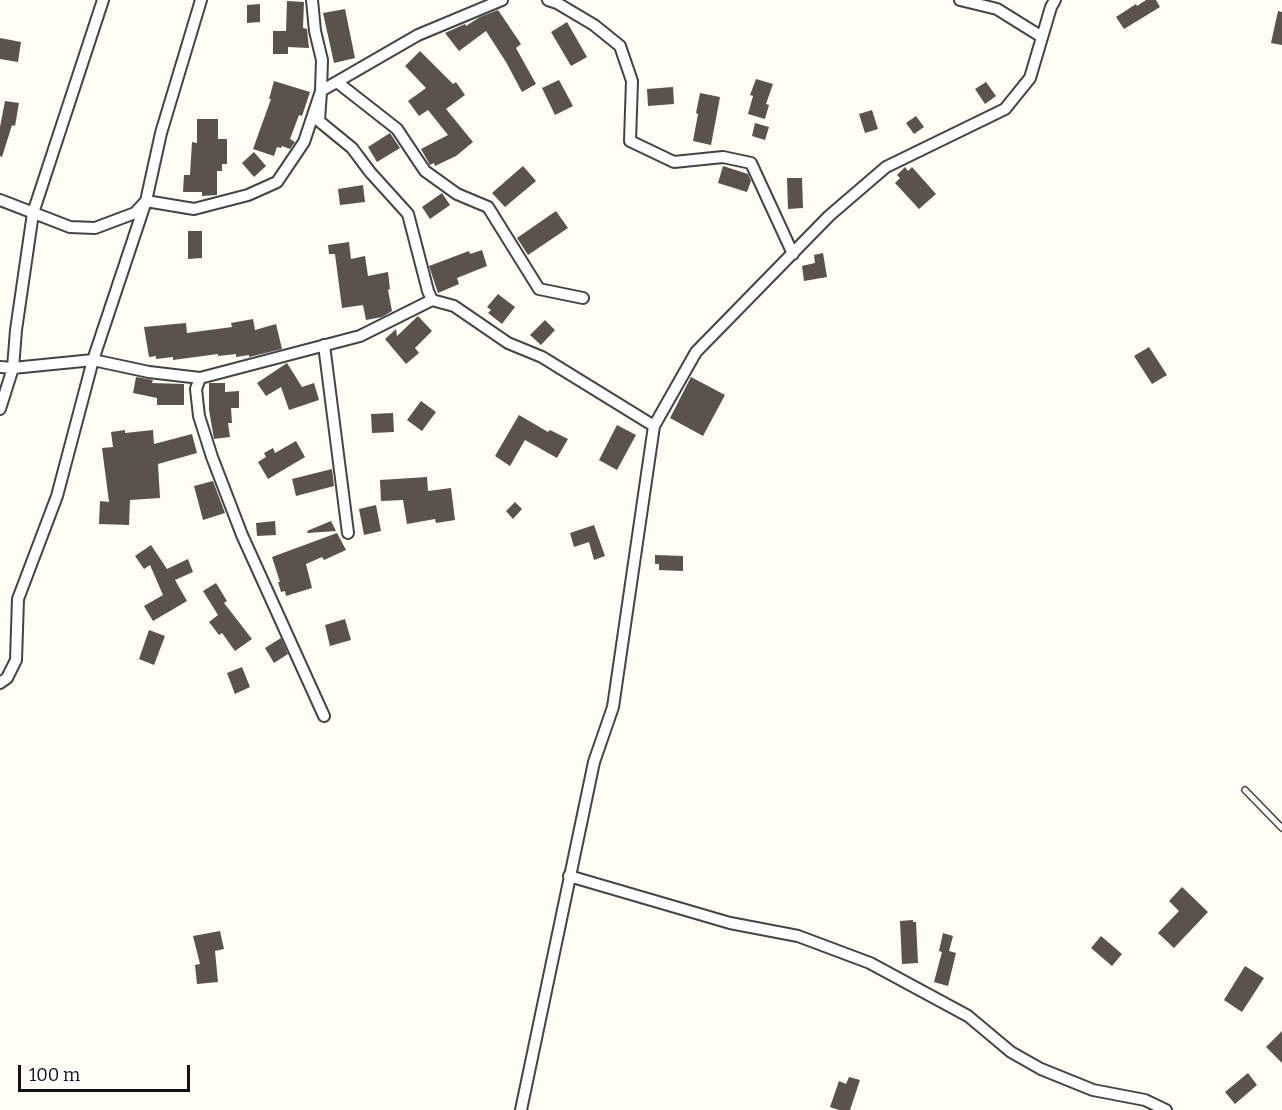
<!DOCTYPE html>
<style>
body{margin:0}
#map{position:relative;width:1282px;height:1110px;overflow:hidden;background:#fffdf5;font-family:Bitter,serif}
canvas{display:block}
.scale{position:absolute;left:18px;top:1065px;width:172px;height:27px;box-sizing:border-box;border:3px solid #111;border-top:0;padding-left:8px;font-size:18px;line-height:21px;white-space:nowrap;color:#111;-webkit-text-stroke:4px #fff;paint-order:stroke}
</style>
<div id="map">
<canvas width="1282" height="1110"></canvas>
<div class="scale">100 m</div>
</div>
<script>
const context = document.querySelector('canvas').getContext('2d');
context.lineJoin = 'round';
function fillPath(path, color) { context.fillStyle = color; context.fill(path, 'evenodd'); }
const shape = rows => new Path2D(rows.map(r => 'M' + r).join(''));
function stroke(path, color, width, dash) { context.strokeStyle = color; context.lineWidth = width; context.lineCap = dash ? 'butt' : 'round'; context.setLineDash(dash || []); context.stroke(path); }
const building = shape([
 [1146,0,1156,0,1160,7,1124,29,1116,17,1136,4,1137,6],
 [287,1,304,2,303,28,307,29,309,48,288,47,288,54,273,54,273,31,286,31],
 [260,4,260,22,247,23,247,5],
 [345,9,355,58,334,63,323,13],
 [498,10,521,44,516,48,536,84,522,92,506,62,486,31,459,51,445,33,465,24,466,26,480,17],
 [1278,11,1282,12,1282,45,1271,43],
 [567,22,587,57,571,66,551,32],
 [0,38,21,42,18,62,0,59],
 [420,51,453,84,456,82,465,95,446,109,473,142,456,156,435,166,434,163,430,165,421,149,448,135,428,110,419,116,408,101,426,88,405,66],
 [756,79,773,84,766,104,769,105,765,119,748,114,753,96,750,95],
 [559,80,573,106,555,115,542,88],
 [274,81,310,92,302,116,299,115,290,139,295,142,290,149,282,146,281,148,277,147,274,156,253,149,271,99,269,99],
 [986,82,996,96,985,104,975,89],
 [673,87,674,104,648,106,647,89],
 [700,93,720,97,711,145,693,141,698,114,696,113],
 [5,101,19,103,15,126,12,125,2,157,0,156,0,127],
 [872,110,878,129,865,133,859,114],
 [916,116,924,127,914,134,906,123],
 [197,119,218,119,218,139,227,139,227,164,222,164,222,171,217,171,217,195,202,196,202,192,183,192,184,175,190,175,192,142,197,143],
 [755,123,769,127,765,140,752,136],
 [390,133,400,148,377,162,368,147],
 [254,152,266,166,254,177,242,163],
 [523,166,536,181,505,207,492,193],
 [723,166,748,174,751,181,747,192,718,183],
 [905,167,908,171,912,167,936,194,919,209,895,183,900,178,897,175],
 [787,178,802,178,803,208,788,209],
 [363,185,365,202,340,205,338,189],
 [442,193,450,205,430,219,422,207],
 [556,211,568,228,528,255,517,238],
 [188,231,202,231,202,258,188,259],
 [349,242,351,259,365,256,368,276,388,272,390,289,388,290,392,311,382,317,366,320,363,305,342,308,335,254,329,254,328,245],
 [482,250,487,266,457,278,459,284,438,293,429,266,469,251,470,254],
 [823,253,827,277,804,281,802,266,815,263,814,255],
 [498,294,515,307,502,324,488,313,491,310,487,307],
 [418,316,432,331,415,348,419,353,406,364,385,339,396,329,397,336],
 [253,319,255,330,276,324,282,349,249,357,249,355,236,357,236,354,218,356,218,354,173,360,173,357,156,359,156,356,149,357,144,327,186,323,187,333,232,327,231,323],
 [545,320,555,330,541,345,530,335],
 [1149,347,1167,375,1152,384,1134,356],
 [287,363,302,387,314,383,319,400,289,410,281,387,266,396,257,383],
 [136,377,153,380,152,383,184,384,184,405,157,405,157,398,133,393],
 [691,377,725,395,703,436,670,418],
 [209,383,225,383,225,392,239,391,239,408,231,408,232,423,228,423,230,437,214,439,209,410],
 [421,401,436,412,422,431,407,420],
 [393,413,394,432,372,433,371,414],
 [519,415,548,432,550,430,568,439,557,458,525,440,510,466,495,456],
 [617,425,636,435,617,470,599,460],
 [125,430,125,433,153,430,154,444,192,434,197,453,158,464,160,498,130,500,129,525,99,524,100,501,109,502,102,448,113,447,111,432],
 [296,441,305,457,268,479,258,462,266,457,264,453,273,448,275,453],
 [332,469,334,486,296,496,292,479],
 [427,477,428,491,451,488,455,520,436,523,435,519,407,524,403,500,381,501,380,480],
 [213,481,225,513,203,520,194,486],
 [515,502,522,509,513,519,506,511],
 [376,505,381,531,364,535,359,509],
 [275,521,276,535,257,536,256,523],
 [331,521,336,531,308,533,307,531],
 [594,525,605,556,594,560,589,542,574,547,570,533],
 [337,533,346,550,324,560,322,557,306,564,312,588,286,596,285,591,281,592,278,582,280,582,272,557],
 [151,545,167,569,188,559,193,572,175,580,187,601,153,621,144,606,163,595,150,565,144,569,135,556],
 [655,555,683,556,683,571,659,570,659,564,655,564],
 [216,583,227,601,224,603,252,639,235,651,222,633,219,635,209,622,218,615,203,591],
 [345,619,351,640,330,646,325,625],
 [149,630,165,636,154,665,139,659],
 [281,638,288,654,274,663,265,648],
 [242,667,250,687,235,694,227,673],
 [1182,887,1208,912,1174,948,1158,933,1179,911,1169,901],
 [913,920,913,922,916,922,918,963,902,964,900,921],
 [220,931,224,949,215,951,218,982,197,984,195,965,200,964,193,936],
 [943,933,953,936,949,951,956,953,948,986,934,982,942,952,939,951],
 [1101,936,1122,954,1112,966,1091,948],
 [1245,966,1264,978,1242,1012,1224,1000],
 [1282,1031,1282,1063,1266,1047],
 [1248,1073,1257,1085,1235,1104,1225,1092],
 [849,1077,860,1080,850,1110,839,1110,830,1107,839,1081,846,1084]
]);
const service = shape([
 [1245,790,1282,828]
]);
const minor = shape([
 [502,0,418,35,321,91,319,121,352,148,370,172,408,214,428,291,432,300,454,306,508,343,542,357,654,426],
 [548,0,557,3,594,25,620,46,632,81,630,141,674,162,723,157,751,163,793,254],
 [960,0,997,9,1042,37],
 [337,82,397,129,425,171,457,194,488,207,539,289,583,298],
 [0,200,70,227,95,228,135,213,146,201,194,209,248,195,277,182,304,142,321,91,322,60,315,31,312,0],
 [324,345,348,533],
 [0,367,13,368,93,360,149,372,200,378,360,336,432,300],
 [200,378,196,389,199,416,212,457,242,535,324,716],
 [0,409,13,368,16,330,33,213,103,0],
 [0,683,7,678,16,660,18,599,57,496,93,360,146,201,161,133,201,0],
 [569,876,730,923,798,936,870,963,968,1016,1011,1052,1041,1069,1093,1090,1145,1100,1166,1110],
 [521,1110,594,762,613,707,654,426,696,352,829,216,886,167,1005,109,1030,78,1051,7,1055,0]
]);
fillPath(building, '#5a524d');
stroke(service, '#444', 8);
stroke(minor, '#444', 14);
stroke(service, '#fff', 5);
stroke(minor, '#fff', 10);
</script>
